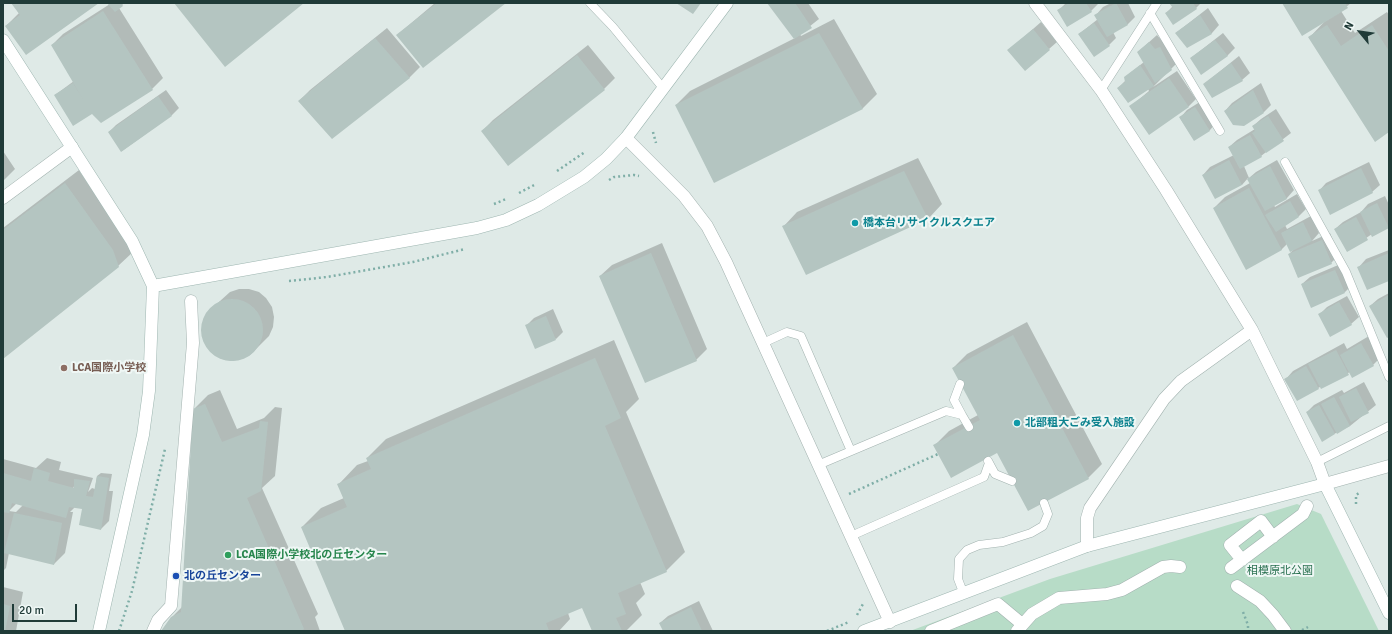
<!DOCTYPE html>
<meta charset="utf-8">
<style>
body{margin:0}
#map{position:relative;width:1392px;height:634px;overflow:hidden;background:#dfeae7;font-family:Signika,sans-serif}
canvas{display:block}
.frame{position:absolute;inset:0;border:4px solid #203b38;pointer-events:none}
.north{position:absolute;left:1340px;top:12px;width:40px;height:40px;-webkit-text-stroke:3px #eff7f5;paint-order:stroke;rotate:299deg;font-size:11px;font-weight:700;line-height:16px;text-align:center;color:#203b38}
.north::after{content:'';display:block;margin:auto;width:14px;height:18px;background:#203b38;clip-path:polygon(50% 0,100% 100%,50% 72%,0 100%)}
.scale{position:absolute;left:12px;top:604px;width:65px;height:18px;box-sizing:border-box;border:2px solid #203b38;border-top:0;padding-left:5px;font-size:12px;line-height:14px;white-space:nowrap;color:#203b38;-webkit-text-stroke:3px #eff7f5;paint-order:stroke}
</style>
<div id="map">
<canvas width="1392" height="634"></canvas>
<div class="frame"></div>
<div class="north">N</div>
<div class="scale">20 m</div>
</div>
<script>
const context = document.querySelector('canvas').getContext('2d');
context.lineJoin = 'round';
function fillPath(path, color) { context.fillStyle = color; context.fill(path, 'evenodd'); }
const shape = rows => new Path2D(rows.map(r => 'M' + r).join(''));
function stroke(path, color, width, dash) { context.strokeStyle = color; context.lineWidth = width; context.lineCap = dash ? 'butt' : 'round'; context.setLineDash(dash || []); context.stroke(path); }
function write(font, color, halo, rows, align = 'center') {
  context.font = font + ' Signika,"Noto Sans JP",sans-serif'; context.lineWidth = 4; context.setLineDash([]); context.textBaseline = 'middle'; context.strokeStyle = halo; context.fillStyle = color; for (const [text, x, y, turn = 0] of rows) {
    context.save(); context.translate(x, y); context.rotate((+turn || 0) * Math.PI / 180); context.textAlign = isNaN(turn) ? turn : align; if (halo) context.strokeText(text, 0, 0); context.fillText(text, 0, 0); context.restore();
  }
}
const green = shape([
 [1297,504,1321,514,1379,631,910,631,1050,579]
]);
const shadow = shape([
 [12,3,97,3,6,26,19,13],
 [109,3,124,3,119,8,163,78,152,89,92,113,55,95,74,81,52,45,63,34,110,4],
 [435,3,504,3,397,35],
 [768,3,808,3,819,19,800,34,801,36,834,19,877,94,863,108,714,182,676,105,690,91,795,38],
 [1066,3,1098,3,1098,4,1091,11,1059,10],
 [1111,3,1128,3,1135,17,1128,24,1113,32,1116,38,1109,45,1079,34,1098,19,1096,15,1103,7],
 [1171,3,1201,3,1196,8,1166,13,1173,6],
 [1283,3,1351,3,1341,11,1355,33,1387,12,1389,15,1389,131,1309,38,1325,21],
 [1208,8,1219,25,1212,33,1187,47,1176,33],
 [1041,22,1057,42,1025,70,1009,50],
 [387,28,420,67,409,78,299,101,310,90],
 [1223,33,1235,48,1227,56,1191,58],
 [1157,35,1163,42,1168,40,1179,61,1153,87,1177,71,1196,99,1189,106,1150,133,1131,106,1149,91,1148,89,1118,88,1126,80,1125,77,1144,62,1138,52],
 [588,45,615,78,604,89,482,131,493,120],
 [1239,56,1250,73,1242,80,1204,84],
 [1261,83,1271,105,1264,112,1225,111,1232,103],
 [166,90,179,108,172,115,122,151,109,132,116,125],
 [1203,100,1217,122,1210,130,1194,140,1180,118,1187,110],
 [1276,109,1291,133,1261,156,1244,166,1249,178,1256,172,1277,160,1294,190,1287,198,1274,205,1275,207,1297,194,1306,209,1299,216,1285,225,1287,229,1311,216,1319,233,1312,241,1330,233,1339,255,1331,263,1298,277,1289,254,1295,248,1287,244,1281,250,1214,208,1225,197,1250,183,1248,178,1242,185,1203,175,1210,167,1234,155,1229,147,1237,140,1255,129,1253,126,1261,119],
 [3,151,15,169,3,181],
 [918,158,942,204,928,219,783,227,797,212],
 [1369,162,1380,185,1372,192,1319,191,1326,183],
 [79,170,133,252,118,266,3,357,3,228],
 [1385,196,1389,205,1389,227,1372,234,1347,251,1335,229,1343,222,1361,212,1368,204],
 [662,243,707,349,696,360,600,276,612,265],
 [1389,250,1389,280,1359,267,1366,259],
 [1343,263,1352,285,1345,292,1302,284,1310,277],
 [239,289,249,289,259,292,266,298,272,307,274,317,273,327,269,336,250,355,241,359,232,361,222,359,213,354,207,347,203,338,202,328,205,319,210,310,230,292],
 [1389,293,1389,336,1370,306,1378,299],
 [1347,296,1359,317,1351,324,1319,315,1327,307],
 [553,309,563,332,556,339,526,326,534,318],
 [1027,322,1102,464,1088,478,998,451,935,445,949,431,978,415,953,368,967,354],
 [1369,336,1381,357,1373,365,1350,372,1318,388,1286,379,1293,371,1344,343,1347,349],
 [614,340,639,399,626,412,685,552,666,571,640,582,645,594,636,603,642,615,626,631,593,631,582,606,568,613,570,619,559,631,346,631,302,527,321,508,344,498,339,484,357,465,368,461,367,458,386,439],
 [1364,382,1376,405,1350,426,1334,434,1307,412,1314,405,1327,398,1342,390,1344,393],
 [220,390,237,429,264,418,275,407,282,408,275,476,262,488,318,614,315,617,320,631,163,631,172,617,182,607,194,409,208,395],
 [47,458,61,462,59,470,93,478,88,492,92,488,95,489,97,476,101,473,112,474,109,491,113,491,109,521,101,529,83,506,75,507,70,512,73,512,65,553,54,564,9,553,6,568,3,571,3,459,36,468],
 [75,483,76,483,68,505],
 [17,503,23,505,16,512,9,511],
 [3,587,23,592,16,631,3,631],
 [699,601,713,631,664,631,660,623,668,616]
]);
const building = shape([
 [11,3,99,3,26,55,5,26,20,15],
 [107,3,121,3,123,6,115,12],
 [174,3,304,3,225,67],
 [437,3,506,3,423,68,396,35],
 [676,3,701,3,693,14],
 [767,3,795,3,812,28,794,39],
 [1069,3,1086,3,1092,12,1067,27,1057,10],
 [1116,3,1128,25,1107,37,1094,15],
 [1169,3,1193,3,1197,9,1173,25,1165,13,1173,8],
 [1282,3,1345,3,1348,8,1302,36],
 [103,11,153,90,101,123,92,114,73,126,54,95,73,83,84,101,51,45],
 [1200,15,1212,34,1187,48,1175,33],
 [1094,23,1110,46,1094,57,1078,34],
 [1327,25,1341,46,1372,25,1389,51,1389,132,1375,142,1308,37],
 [1033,29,1050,50,1025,71,1007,50],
 [819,33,863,109,714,183,675,105],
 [375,38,410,78,332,139,298,101],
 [1215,40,1228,56,1201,75,1190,58],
 [1149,42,1155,49,1160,47,1172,70,1155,83,1137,52],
 [577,55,605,90,508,166,481,131],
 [1231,63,1243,81,1212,98,1203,84],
 [1140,65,1154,86,1128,103,1117,88,1125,82,1124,77],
 [1169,78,1189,107,1149,135,1129,106],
 [1253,90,1264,113,1244,126,1233,125,1224,111],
 [158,96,172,116,121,152,108,132],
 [1195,107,1210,131,1194,141,1179,117],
 [1268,116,1284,141,1266,153,1252,133,1255,131,1252,126],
 [1250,135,1262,157,1240,169,1228,147],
 [1229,160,1242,185,1215,199,1202,175],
 [1270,166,1287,199,1265,211,1247,179],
 [1361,168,1373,193,1330,215,1318,190],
 [904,171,928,219,806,275,782,226],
 [65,183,113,250,119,267,3,359,3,230],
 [1249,188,1282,250,1246,270,1213,208],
 [1290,201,1299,217,1276,232,1265,215],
 [1377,203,1389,228,1372,237,1360,212],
 [1356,217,1368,240,1347,252,1334,229],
 [1303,222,1312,241,1290,252,1281,233],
 [1322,240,1332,264,1298,278,1288,254],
 [651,253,697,361,645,383,599,276],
 [1389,253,1389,281,1367,290,1357,267],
 [1335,270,1345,293,1311,308,1301,284],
 [1389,295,1389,337,1387,338,1369,306],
 '201 330a31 31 0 1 1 62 0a31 31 0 1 1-62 0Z',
 [1339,302,1352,325,1330,337,1318,314],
 [546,316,556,340,535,349,525,325],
 [1013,335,1089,479,1028,511,997,453,951,478,933,445,980,420,952,368],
 [1361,343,1374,366,1352,378,1340,355],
 [1336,350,1349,375,1321,389,1308,364],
 [595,358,621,418,605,426,667,572,618,593,626,614,616,618,622,631,592,631,582,608,546,623,549,631,345,631,301,527,347,507,337,484,371,469,366,458],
 [1306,366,1319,389,1297,401,1284,379],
 [1356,388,1369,413,1351,422,1339,397],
 [1334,397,1350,426,1337,434,1321,404],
 [205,404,222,442,259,428,260,421,268,422,261,491,247,498,304,629,301,631,161,631,171,617,181,612,193,409],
 [1319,405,1335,434,1322,442,1306,412],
 [34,468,50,473,48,481,74,488,74,479,90,481,86,496,93,497,97,476,109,478,101,530,79,525,82,509,69,507,66,518,12,503,9,513,3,512,3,473,31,481],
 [14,513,62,523,54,565,4,553],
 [3,604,10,606,5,631,3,631],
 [691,607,702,631,663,631,659,623]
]);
const path = shape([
 [653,132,656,143],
 [557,171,585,152],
 [609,180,614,177,634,175,639,176],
 [519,193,536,184],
 [494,204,506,199],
 [289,281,327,277,413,262,465,249],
 [849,494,938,454],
 [1356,504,1356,495,1359,493],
 [1243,612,1248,625,1248,631],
 [857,615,863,604],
 [1302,630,1308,627],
 [119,631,132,591,165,449],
 [827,631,849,622]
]);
const lane = shape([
 [590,3,613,27,663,88],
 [1150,13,1220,131],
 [1101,90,1157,3],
 [1285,162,1346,272,1389,377],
 [763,343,787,332,801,336,851,451],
 [960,384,954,400,962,415],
 [988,461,995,474,1012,481],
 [1317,462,1389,426],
 [818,465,946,411,962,415,969,427],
 [851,536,984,477,989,463],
 [963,592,958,579,959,559,967,550,979,545,1003,542,1031,533,1043,526,1048,514,1044,503]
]);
const street = shape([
 [1035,3,1101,90,1166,190,1252,330,1317,462,1325,484,1389,466],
 [626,138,684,196,707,226,726,262,890,622],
 [3,198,72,147],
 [1087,546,1087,518,1090,508,1164,399,1181,381,1252,330],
 [1242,560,1230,545,1261,521,1273,537],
 [1231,568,1303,514,1307,506],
 [1237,586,1260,601,1273,615,1285,631],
 [153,631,158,620,171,606,193,343,191,301],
 [931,631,998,604,1022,624],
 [1017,631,1032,614,1059,598,1107,594,1122,590,1163,567,1171,566,1180,567]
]);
const secondary = shape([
 [3,40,132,241,153,286,149,391,143,435,99,631],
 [153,286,477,228,506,220,538,205,584,177,606,159,626,138,727,3],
 [864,631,1087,546,1325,484,1389,613]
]);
const markers = [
 [855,223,4,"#0f9aa8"],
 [64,368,4,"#8d6e63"],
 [1017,423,4,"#0f9aa8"],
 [228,555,4,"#2e9e5b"],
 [176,576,4,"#1a4fb4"]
];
const cultureNames = [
 ["橋本台リサイクルスクエア",863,223],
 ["北部粗大ごみ受入施設",1025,423]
];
const educationNames = [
 ["LCA国際小学校",72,368]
];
const leisureNames = [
 ["LCA国際小学校北の丘センター",236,555]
];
const parkNames = [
 ["相模原北公園",1280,571]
];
const transitNames = [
 ["北の丘センター",184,576]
];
fillPath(green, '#b7dcc7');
fillPath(shadow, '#0003');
fillPath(building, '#b4c5c1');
stroke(lane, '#a2b2af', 9);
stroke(street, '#a2b2af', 13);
stroke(secondary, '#9eb6b1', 13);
stroke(path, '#7faea7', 2.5, [2, 3]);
stroke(lane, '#fff', 8);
stroke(street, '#fff', 12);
stroke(secondary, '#fff', 12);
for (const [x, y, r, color] of markers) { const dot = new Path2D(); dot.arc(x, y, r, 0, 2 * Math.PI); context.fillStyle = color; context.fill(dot); stroke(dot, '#eff7f5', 1.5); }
write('bold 11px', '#0d838f', '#eff7f5', cultureNames, 'left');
write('bold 11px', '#785e54', '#eff7f5', educationNames, 'left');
write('bold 11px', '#27864d', '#eff7f5', leisureNames, 'left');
write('11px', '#2a7151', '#eff7f5', parkNames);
write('bold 11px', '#164399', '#eff7f5', transitNames, 'left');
</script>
